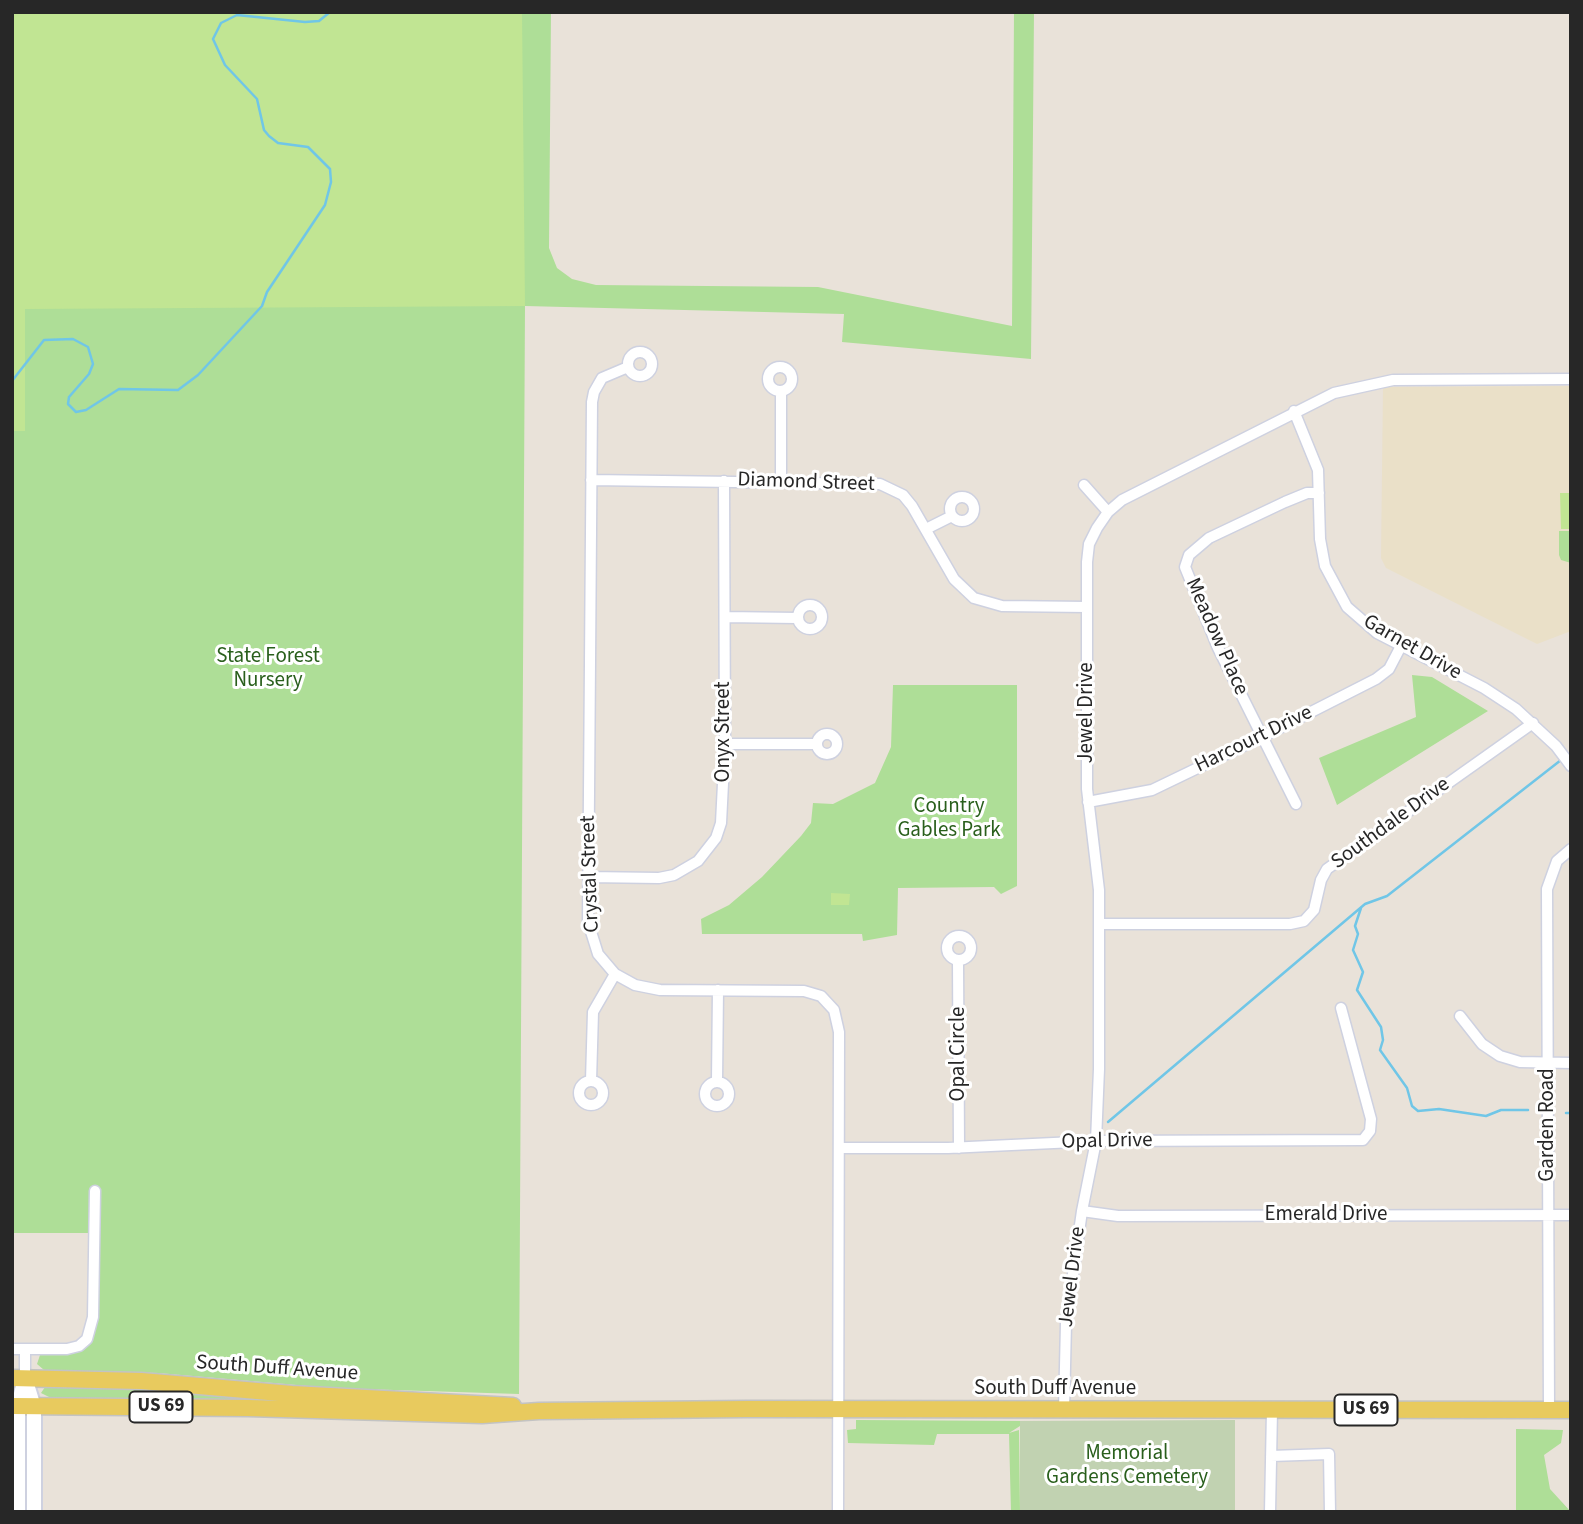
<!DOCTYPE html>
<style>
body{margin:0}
#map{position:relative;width:1583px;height:1524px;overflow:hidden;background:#e9e2d9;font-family:"Source Sans 3",sans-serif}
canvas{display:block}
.frame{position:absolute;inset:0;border:14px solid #272727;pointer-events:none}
</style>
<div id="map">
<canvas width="1583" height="1524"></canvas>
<div class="frame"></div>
</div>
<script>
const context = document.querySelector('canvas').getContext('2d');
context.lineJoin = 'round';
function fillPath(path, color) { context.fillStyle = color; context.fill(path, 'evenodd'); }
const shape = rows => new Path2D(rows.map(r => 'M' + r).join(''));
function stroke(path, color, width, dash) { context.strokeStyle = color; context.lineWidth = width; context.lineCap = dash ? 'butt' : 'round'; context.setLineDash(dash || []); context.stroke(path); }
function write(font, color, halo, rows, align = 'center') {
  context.font = font + ' "Source Sans 3",sans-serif'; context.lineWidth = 6; context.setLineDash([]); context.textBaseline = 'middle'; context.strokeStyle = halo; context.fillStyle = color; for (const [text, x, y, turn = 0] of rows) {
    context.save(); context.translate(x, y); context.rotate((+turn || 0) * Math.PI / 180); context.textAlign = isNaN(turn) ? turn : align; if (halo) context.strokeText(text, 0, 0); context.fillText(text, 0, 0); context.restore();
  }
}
const education = shape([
 [1571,386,1571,631,1537,644,1386,568,1381,558,1383,387]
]);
const green = shape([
 [188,12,551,12,549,248,557,268,572,279,596,285,818,287,1012,326,1014,12,1034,12,1031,359,842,342,844,314,525,306,519,1394,331,1388,158,1373,44,1370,37,1364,40,1355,74,1353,82,1350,92,1339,96,1316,98,1233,12,1233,12,431,25,430,24,309],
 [1559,531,1571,531,1571,563,1561,560,1559,555],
 [1412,675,1432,677,1488,711,1337,805,1319,758,1416,717],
 [893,685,1017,685,1017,886,1001,894,994,887,898,888,897,935,863,941,862,934,702,934,701,919,729,905,762,877,801,836,811,823,813,803,833,804,875,783,891,747],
 [45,1387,145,1389,299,1400,299,1404,55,1400,41,1393],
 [856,1420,1020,1421,1020,1426,1009,1433,1019,1430,1020,1512,1011,1512,1009,1434,937,1434,934,1445,848,1443,847,1430,856,1429],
 [1516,1429,1563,1430,1561,1443,1544,1455,1550,1489,1571,1512,1516,1512]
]);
const cemetery = shape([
 [1235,1420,1235,1512,1020,1512,1020,1421]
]);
const pitch = shape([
 [12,12,522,12,525,306,25,309,25,431,12,431],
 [1560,493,1571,493,1571,529,1561,529],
 [831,893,850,894,849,905,831,905]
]);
const stream = shape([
 [12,381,44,340,73,339,88,347,93,364,89,374,69,397,68,404,76,412,86,410,119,389,178,390,198,375,262,306,267,292,325,205,331,182,330,169,308,147,278,143,269,136,264,130,257,99,225,65,213,39,221,23,237,15,305,22,319,21,330,12],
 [1361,908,1355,926,1358,934,1353,950,1363,972,1357,990,1381,1027,1383,1040,1380,1050,1407,1088,1412,1106,1418,1111,1439,1109,1486,1116,1501,1110,1528,1110],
 [1566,1113,1571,1113],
 [1108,1122,1365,904,1387,896,1561,760]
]);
const minor = shape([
 '628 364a12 12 0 1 1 24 0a12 12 0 1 1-24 0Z',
 '768 379a12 12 0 1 1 24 0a12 12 0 1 1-24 0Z',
 [628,367,602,378,594,392,592,402,588,922,598,954,615,974,635,985,660,990,804,991,821,996,834,1010,839,1032,838,1512],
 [1294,411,1318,470,1320,539,1325,566,1347,607,1377,633,1484,688,1516,709,1556,746,1571,766],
 [591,480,880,484,903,495,912,506,954,579,974,598,1002,606,1087,607],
 [781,481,781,391],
 [1084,485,1108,512],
 '950 509a12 12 0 1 1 24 0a12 12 0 1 1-24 0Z',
 [926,529,952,516],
 '798 617a12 12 0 1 1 24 0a12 12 0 1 1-24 0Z',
 [725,617,797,618],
 '817 744a10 10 0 1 1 20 0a10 10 0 1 1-20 0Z',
 [725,744,816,744],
 [1088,802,1152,790,1262,737,1376,679,1389,669,1401,646],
 [1296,804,1218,648,1185,567,1189,555,1209,538,1285,502,1307,493,1319,493],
 [588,877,659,878,674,875,698,861,716,838,721,823,725,744,724,481],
 [1099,924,1290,924,1304,921,1314,910,1321,880,1327,869,1533,723],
 '947 948a12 12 0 1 1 24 0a12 12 0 1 1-24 0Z',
 [958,961,959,1148],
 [1460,1016,1482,1044,1500,1056,1520,1062,1571,1063],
 '579 1093a12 12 0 1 1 24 0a12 12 0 1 1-24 0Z',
 [591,1081,593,1012,615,974],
 [717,1081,718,990],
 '705 1094a12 12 0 1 1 24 0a12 12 0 1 1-24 0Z',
 [840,1148,948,1148,1096,1141,1363,1140,1370,1131,1371,1119,1341,1008],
 [1082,1211,1118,1216,1571,1215],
 [12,1349,67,1349,79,1346,87,1339,93,1317,95,1191],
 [25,1349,25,1378],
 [1064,1410,1066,1323,1082,1211,1096,1141,1099,1069,1099,890,1087,789,1087,562,1089,544,1097,528,1108,512,1122,500,1334,393,1393,380,1571,379],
 [1549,1410,1547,889,1557,861,1571,849],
 [1271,1456,1329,1454,1330,1512],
 [1270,1512,1272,1410]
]);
const secondary = shape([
 [25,1378,34,1407,34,1512],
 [18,1512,18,1406,25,1378]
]);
const primary = shape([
 [12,1378,141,1381,292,1394,513,1406],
 [12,1406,248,1408,482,1415,539,1411,747,1409,1571,1410]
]);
const shields = [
 [161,1407,63],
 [1366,1410,63]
];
const shieldNames = [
 ["US 69",161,1407],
 ["US 69",1366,1410]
];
const streetNames = [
 ["Diamond Street",806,483,2],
 ["Meadow Place",1216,637,66],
 ["Garnet Drive",1412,648,30],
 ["Jewel Drive",1087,713,-90],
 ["Onyx Street",724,732,-90],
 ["Harcourt Drive",1254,740,-26],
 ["Southdale Drive",1391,824,-36],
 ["Crystal Street",591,874,-92],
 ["Opal Circle",959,1054,-90],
 ["Garden Road",1548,1125,-90],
 ["Opal Drive",1107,1142,-1],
 ["Emerald Drive",1326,1215],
 ["Jewel Drive",1073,1277,-83],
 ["South Duff Avenue",277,1369,4],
 ["South Duff Avenue",1055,1389]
];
const parkNames = [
 ["State Forest",268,657],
 ["Nursery",268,681],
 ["Country",949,807],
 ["Gables Park",949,831],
 ["Memorial",1127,1454],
 ["Gardens Cemetery",1127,1478]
];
fillPath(education, '#eae0c8');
fillPath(green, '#aede97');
fillPath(cemetery, '#c1d2b1');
fillPath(pitch, '#c1e593');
stroke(stream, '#70c6e7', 2.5);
stroke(minor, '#ced1e0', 13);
stroke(secondary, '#ced1e0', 18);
stroke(primary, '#c3c3c3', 19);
stroke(minor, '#fff', 10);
stroke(secondary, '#fff', 14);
stroke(primary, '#e8ca5e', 16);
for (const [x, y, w] of shields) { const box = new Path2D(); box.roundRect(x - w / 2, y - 15.5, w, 31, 5); context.fillStyle = '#fff'; context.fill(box); stroke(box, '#272727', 2); }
write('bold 19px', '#272727', null, shieldNames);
write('21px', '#272727', '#fff', streetNames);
write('21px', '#295f1c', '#fff', parkNames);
</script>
